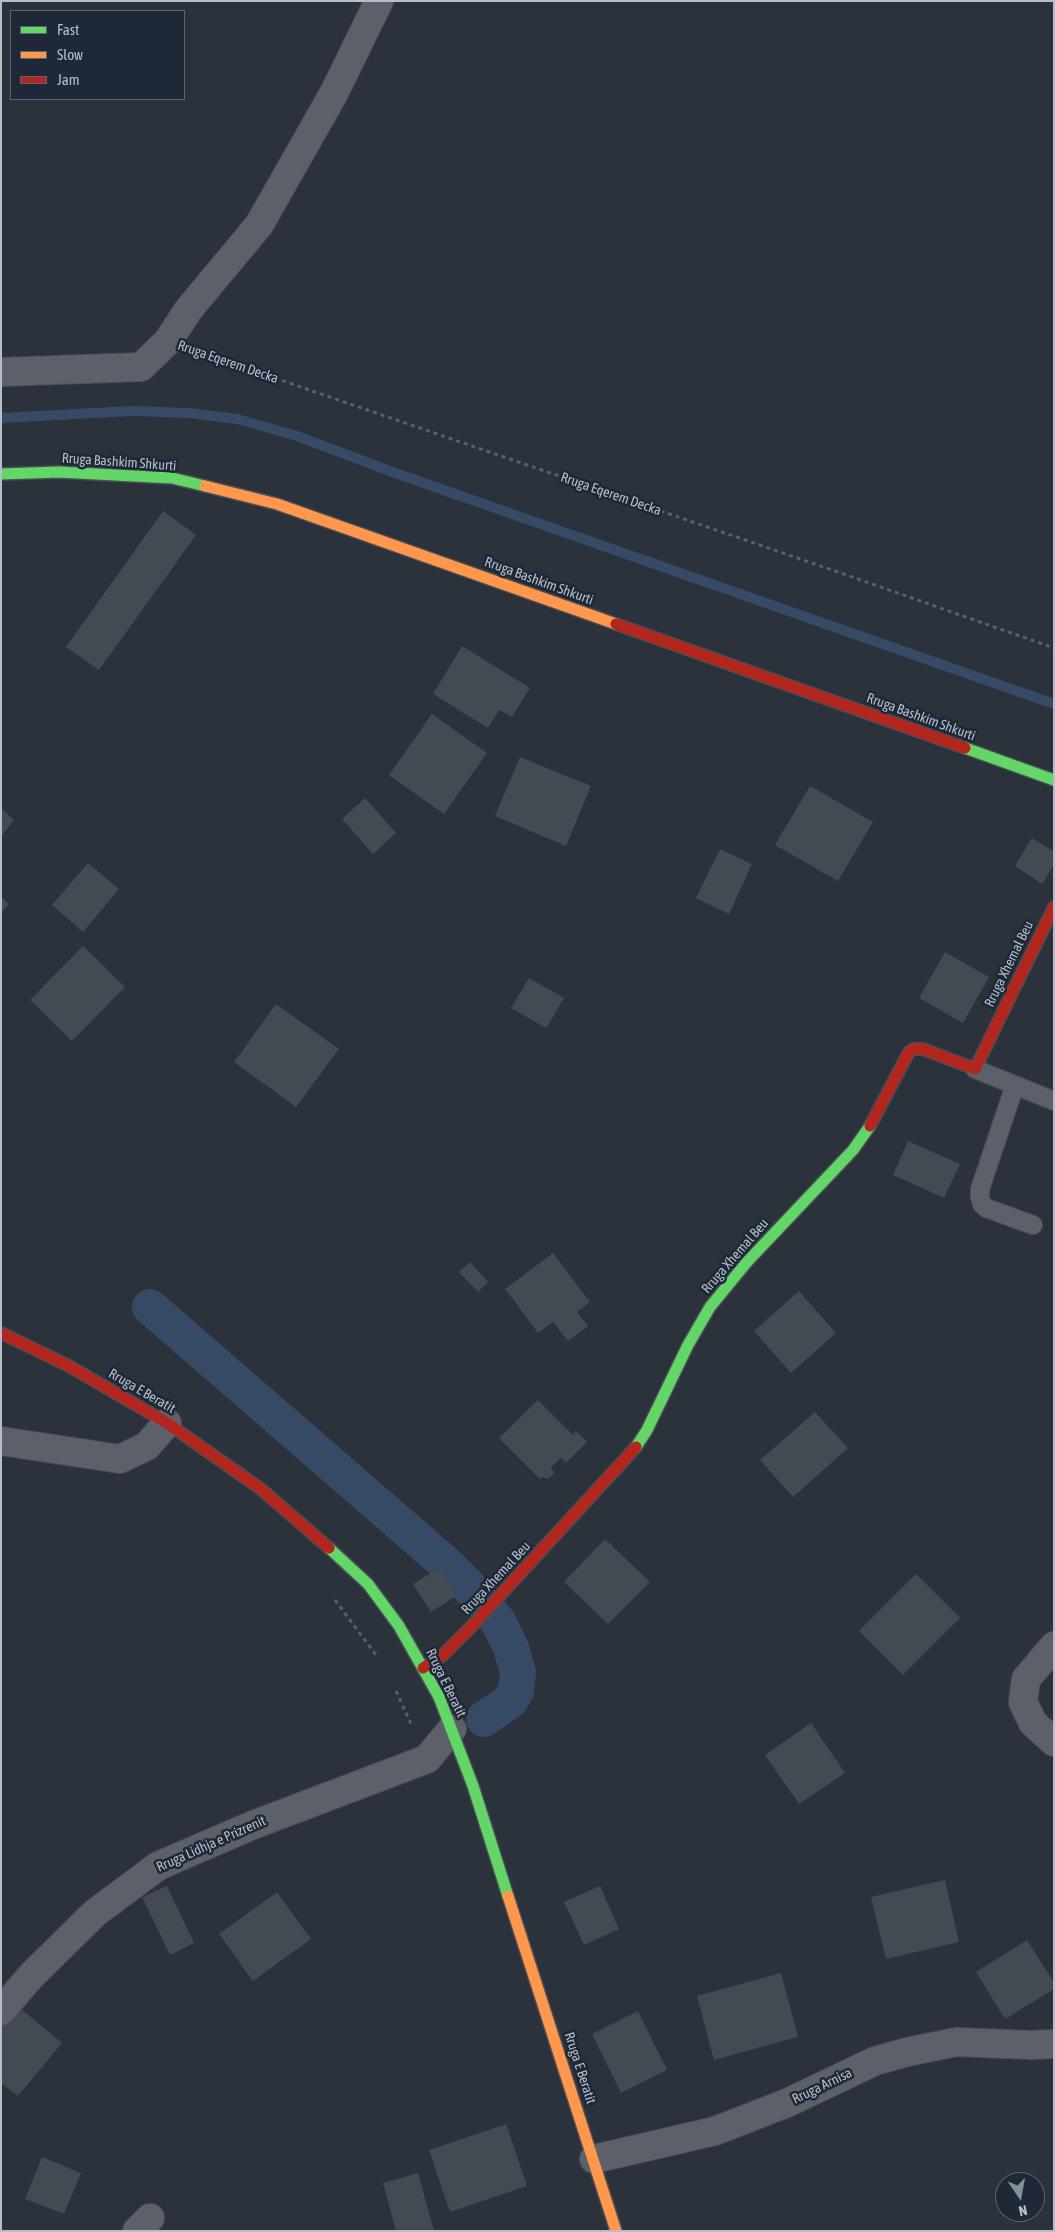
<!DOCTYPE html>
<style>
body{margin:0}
#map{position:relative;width:1055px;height:2232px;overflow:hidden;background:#2b323b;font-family:"Asap Condensed",sans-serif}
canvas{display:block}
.frame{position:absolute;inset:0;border:2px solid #b6becc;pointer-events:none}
.legend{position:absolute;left:10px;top:10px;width:175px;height:90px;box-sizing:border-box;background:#1e2837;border:1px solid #5b6473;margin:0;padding:6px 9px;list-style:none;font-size:15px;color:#b6becc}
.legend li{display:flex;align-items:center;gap:10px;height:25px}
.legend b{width:25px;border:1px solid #5b6473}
.north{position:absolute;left:995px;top:2172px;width:50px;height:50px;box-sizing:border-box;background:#1e2837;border:1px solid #5b6473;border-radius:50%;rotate:168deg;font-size:14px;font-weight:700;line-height:20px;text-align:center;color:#b6becc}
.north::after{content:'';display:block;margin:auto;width:18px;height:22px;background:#858d99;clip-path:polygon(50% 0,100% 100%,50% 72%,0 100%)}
</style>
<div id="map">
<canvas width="1055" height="2232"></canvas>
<div class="frame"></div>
<ul class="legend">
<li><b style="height:6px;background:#63d668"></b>Fast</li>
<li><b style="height:6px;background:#ff974d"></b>Slow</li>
<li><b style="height:6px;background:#b3261e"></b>Jam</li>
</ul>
<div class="north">N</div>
</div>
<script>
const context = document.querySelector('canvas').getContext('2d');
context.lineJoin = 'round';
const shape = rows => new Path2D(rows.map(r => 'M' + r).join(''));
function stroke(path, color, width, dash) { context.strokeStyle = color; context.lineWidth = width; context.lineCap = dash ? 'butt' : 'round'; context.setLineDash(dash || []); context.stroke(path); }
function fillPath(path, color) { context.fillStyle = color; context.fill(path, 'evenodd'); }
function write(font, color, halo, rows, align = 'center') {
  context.font = font + ' "Asap Condensed",sans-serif'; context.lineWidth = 5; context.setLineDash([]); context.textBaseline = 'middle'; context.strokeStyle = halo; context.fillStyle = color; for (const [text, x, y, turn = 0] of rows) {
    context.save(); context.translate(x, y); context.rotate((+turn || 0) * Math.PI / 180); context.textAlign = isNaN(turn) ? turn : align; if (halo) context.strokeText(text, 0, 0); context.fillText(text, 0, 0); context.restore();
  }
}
const stream = shape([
 [1,418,132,411,189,413,237,419,297,436,398,474,1054,704]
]);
const canal = shape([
 [150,1307,444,1562,476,1594,499,1623,511,1648,518,1672,516,1691,510,1701,484,1719]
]);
const building = shape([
 [163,511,196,535,99,670,66,647],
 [462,646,530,688,512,717,499,710,488,728,433,694],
 [432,714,487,753,444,814,389,775],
 [520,757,591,786,566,846,495,816],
 [810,786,873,822,838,881,775,845],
 [365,798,396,833,373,854,342,819],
 [1,808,14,820,1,837],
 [1032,838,1054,852,1054,864,1042,884,1015,866],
 [720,849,752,864,729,914,696,898],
 [88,863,119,889,83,932,52,905],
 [1,897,9,904,1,913],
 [83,946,125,987,72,1041,30,1000],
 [945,952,989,977,963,1023,919,998],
 [529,978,564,998,546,1028,511,1008],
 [276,1004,339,1049,296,1107,234,1062],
 [908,1141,960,1164,944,1198,893,1175],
 [553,1253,590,1302,577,1312,588,1326,568,1341,553,1322,538,1333,505,1289],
 [470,1262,488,1282,478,1292,459,1272],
 [799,1291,836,1333,791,1373,754,1331],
 [538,1400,573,1435,576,1431,587,1442,566,1463,561,1458,551,1467,554,1474,548,1479,542,1477,540,1479,499,1438],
 [815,1412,848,1448,793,1497,760,1460],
 [605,1539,650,1582,608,1624,564,1582],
 [439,1568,456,1596,431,1612,413,1584],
 [916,1574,960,1618,903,1675,859,1631],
 [811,1723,845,1773,799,1804,765,1755],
 [945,1880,959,1942,886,1959,871,1897],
 [167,1886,194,1943,170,1955,142,1897],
 [600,1886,619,1929,584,1945,564,1902],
 [277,1892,311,1939,253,1981,219,1934],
 [1027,1940,1054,1983,1054,1989,1005,2019,976,1972],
 [781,1973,798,2037,714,2060,697,1996],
 [14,2003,62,2043,18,2096,1,2083,1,2019],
 [638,2011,667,2070,621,2093,592,2034],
 [506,2124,527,2186,450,2212,429,2150],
 [42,2157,81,2173,64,2214,25,2199],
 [418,2173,434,2231,396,2231,383,2183]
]);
const path = shape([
 [199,352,838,572,1054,648],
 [335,1600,376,1655],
 [396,1691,412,1726]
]);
const lane = shape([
 [975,1069,1054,1101],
 [1015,1085,980,1189,980,1197,982,1204,986,1208,1033,1225]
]);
const street = shape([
 [1,372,141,367,168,341,189,309,259,225,334,93,379,1],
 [1,1441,120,1459,147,1446,167,1423],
 [1054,1646,1026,1679,1023,1702,1033,1723,1054,1742],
 [1,2011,31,1976,95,1913,158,1866,253,1825,427,1759,452,1729],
 [594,2159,715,2131,787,2103,875,2061,907,2052,956,2042,1031,2045,1054,2044],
 [137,2231,150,2218]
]);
const fast = shape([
 [1,474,59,472,172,478,205,486],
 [965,748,1054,780],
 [636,1447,647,1430,688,1345,710,1307,747,1262,853,1150,870,1126],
 [329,1548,368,1584,399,1626,439,1697,473,1786,508,1896]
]);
const slow = shape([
 [205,486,277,504,616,624],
 [508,1896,616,2231]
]);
const jam = shape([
 [616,624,965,748],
 [870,1126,909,1052,914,1049,923,1049,975,1069,1054,907],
 [1,1333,69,1366,167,1423,261,1489,329,1548],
 [423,1668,443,1655,470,1628,636,1447]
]);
const streetNames = [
 ["Rruga Eqerem Decka",228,362,19],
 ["Rruga Bashkim Shkurti",119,462,4],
 ["Rruga Eqerem Decka",611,494,19],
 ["Rruga Bashkim Shkurti",539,581,20],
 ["Rruga Bashkim Shkurti",921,717,20],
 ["Rruga Xhemal Beu",1009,964,-64],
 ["Rruga Xhemal Beu",735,1256,-49],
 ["Rruga E Beratit",142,1391,30],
 ["Rruga Xhemal Beu",496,1578,-47],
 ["Rruga E Beratit",446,1683,64],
 ["Rruga Lidhja e Prizrenit",211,1844,-24],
 ["Rruga E Beratit",580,2068,72],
 ["Rruga Arnisa",822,2086,-26]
];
stroke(stream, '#364a66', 10);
stroke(canal, '#364a66', 36);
fillPath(building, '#444a52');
stroke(lane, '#4a4e55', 20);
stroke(street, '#4a4e55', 30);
stroke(fast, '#4a4e55', 14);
stroke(slow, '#4a4e55', 14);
stroke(jam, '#4a4e55', 14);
stroke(path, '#596066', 3, [4, 4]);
stroke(lane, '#5c6169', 18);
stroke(street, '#5c6169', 28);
stroke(fast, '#63d668', 11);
stroke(slow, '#ff974d', 11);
stroke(jam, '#b3261e', 11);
write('14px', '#b6becc', '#1e2837', streetNames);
</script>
